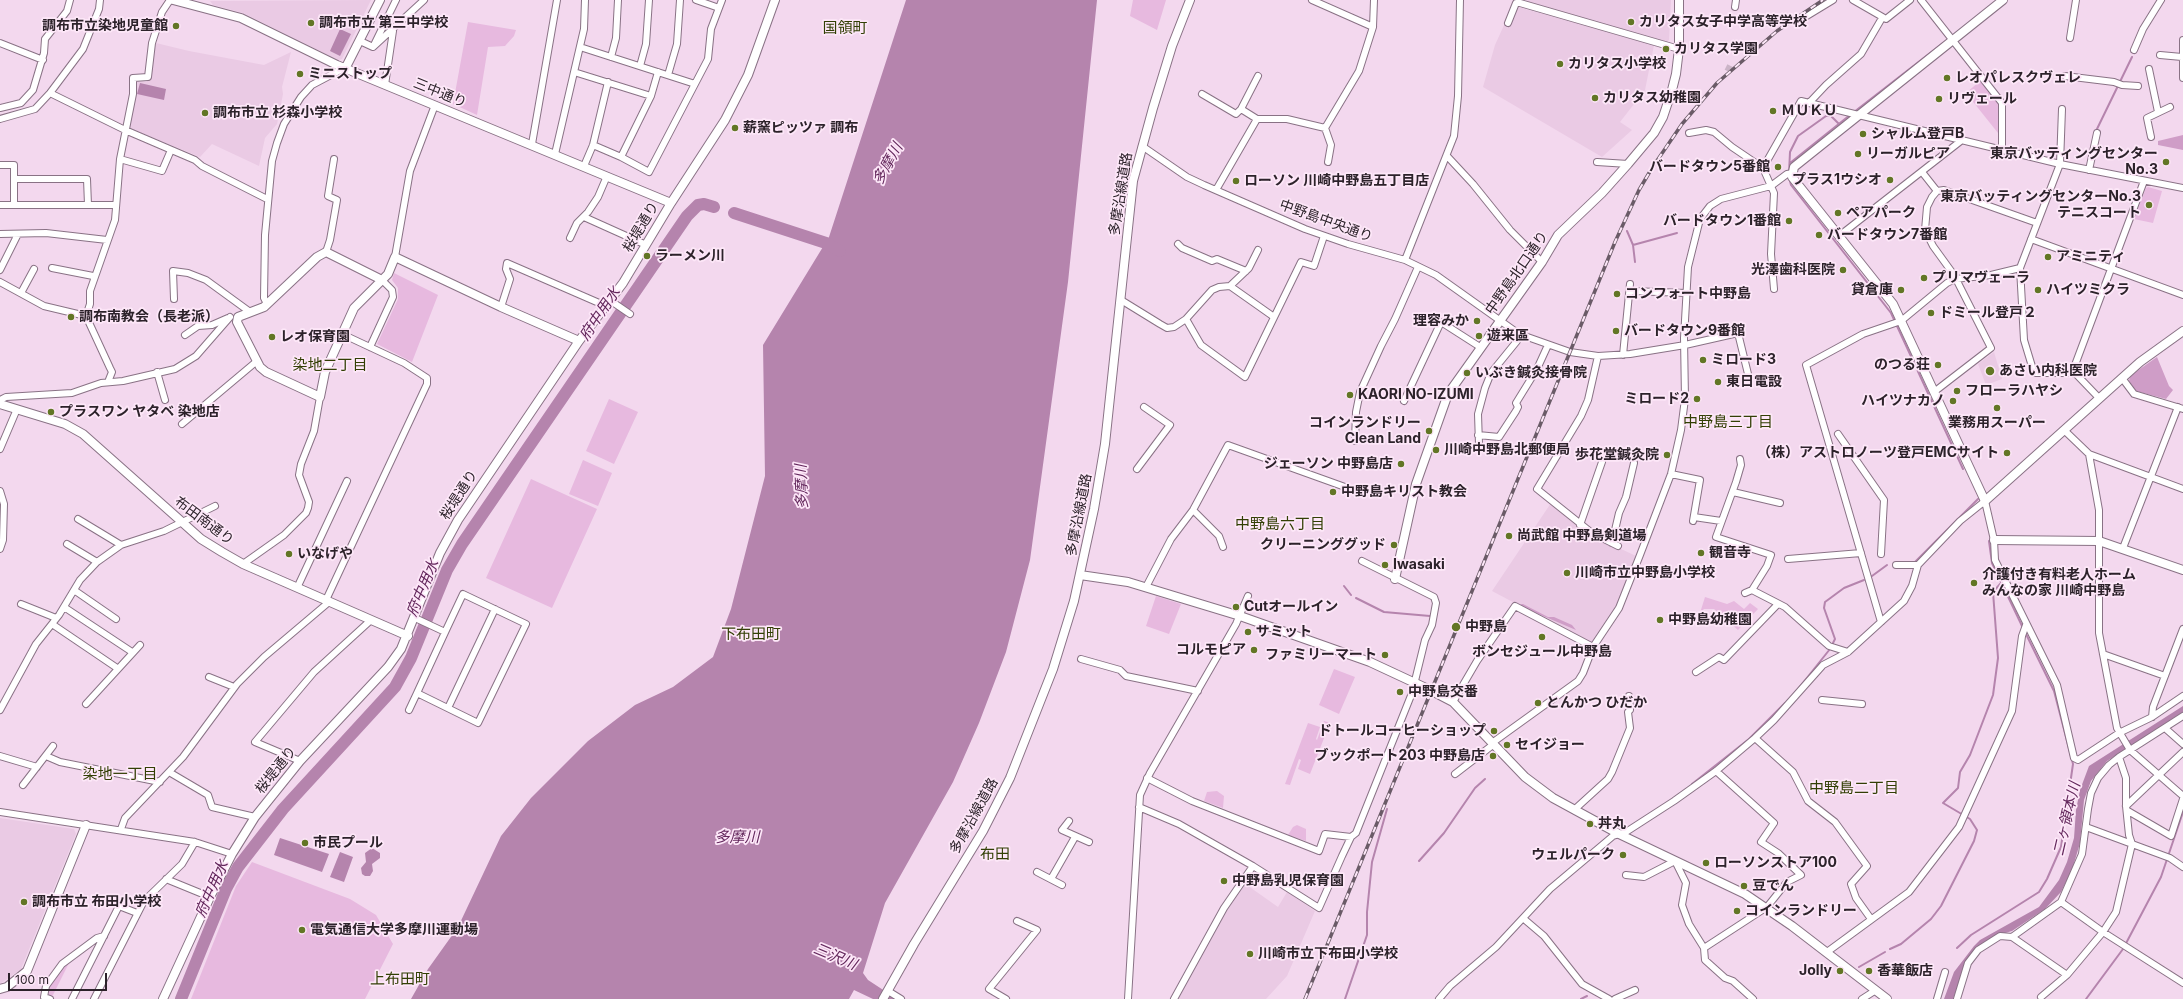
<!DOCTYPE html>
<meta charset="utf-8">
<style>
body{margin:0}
#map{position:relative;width:2183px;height:999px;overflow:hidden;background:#f3d8ee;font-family:Inter,sans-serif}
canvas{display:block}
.scale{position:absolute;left:8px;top:973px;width:99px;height:18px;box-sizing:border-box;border:2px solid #2c222a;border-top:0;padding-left:5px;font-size:12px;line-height:14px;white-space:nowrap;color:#2c222a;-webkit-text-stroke:3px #fde7f8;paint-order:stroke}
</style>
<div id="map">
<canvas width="2183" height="999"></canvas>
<div class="scale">100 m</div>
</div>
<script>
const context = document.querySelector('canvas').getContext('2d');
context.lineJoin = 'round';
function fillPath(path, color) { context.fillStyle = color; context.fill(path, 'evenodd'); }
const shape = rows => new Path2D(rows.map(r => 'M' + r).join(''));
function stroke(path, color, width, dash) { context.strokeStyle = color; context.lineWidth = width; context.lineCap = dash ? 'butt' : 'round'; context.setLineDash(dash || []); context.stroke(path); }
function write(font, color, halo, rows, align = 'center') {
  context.font = font + ' Inter,"Noto Sans JP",sans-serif'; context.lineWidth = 3.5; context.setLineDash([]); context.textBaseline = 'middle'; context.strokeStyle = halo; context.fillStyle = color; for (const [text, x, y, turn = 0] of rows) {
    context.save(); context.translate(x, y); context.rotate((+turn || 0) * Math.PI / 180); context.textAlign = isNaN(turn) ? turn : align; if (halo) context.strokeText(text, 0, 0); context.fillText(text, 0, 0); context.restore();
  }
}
const built = shape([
 [371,0,342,59,338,60,243,13,213,5,210,1],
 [1526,0,1671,0,1669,40,1666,43,1527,3],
 [1518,7,1654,45,1645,90,1620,122,1632,130,1602,157,1483,87,1495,45,1505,23],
 [156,43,189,51,264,65,291,52,282,87,283,94,277,124,265,138,259,166,212,144,200,157,129,128,136,92,136,81,146,82,150,79],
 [1994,352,2002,379,1986,385,1978,364],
 [1551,503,1585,532,1636,556,1617,607,1592,644,1492,591],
 [0,818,74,829,76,834,21,969,0,984],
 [1244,883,1278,907,1287,892,1315,911,1287,976,1266,999,1178,999,1226,910]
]);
const green = shape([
 [1133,0,1166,0,1157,30,1130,16],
 [468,22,516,30,514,36,505,46,488,47,477,115,453,104],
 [1980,81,1998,102,1998,133,1966,93],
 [2148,187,2162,191,2153,223,2134,219,2146,188],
 [394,273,438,295,412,362,377,344,398,299,398,288,392,280],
 [609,399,638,412,614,464,586,451],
 [583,460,612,473,598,506,569,494],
 [531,479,597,509,552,608,486,578],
 [1156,596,1181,604,1169,634,1146,626],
 [1705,597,1727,604,1734,601,1744,609,1750,603,1758,609,1738,630,1714,609,1704,609,1700,613],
 [1334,669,1355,677,1339,714,1319,705],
 [1324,721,1330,723,1310,774,1298,769,1301,760,1299,759,1290,785,1285,784,1308,723,1320,727,1316,739,1317,740],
 [1217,791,1224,796,1223,808,1204,801,1207,792],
 [1297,825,1306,829,1306,841,1288,835,1293,827],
 [252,862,350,899,376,915,393,944,365,999,191,999,236,886],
 [70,961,52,997,48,996,49,986,64,966]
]);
const forest = shape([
 [2183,135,2183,150,2158,145,2158,141],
 [2157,357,2169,386,2173,390,2166,399,2136,391,2129,381,2130,376],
 [1523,604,1548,617,1554,617,1572,625,1576,630,1522,607,1521,604]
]);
const water = shape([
 [906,0,1097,0,1068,282,1030,560,1006,652,979,723,953,782,885,903,863,973,868,980,897,999,873,999,854,990,849,999,411,999,428,969,458,927,501,836,531,798,588,741,635,705,673,687,713,657,731,609,765,476,763,345,829,237],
 [340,29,351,34,340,56,330,51],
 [140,83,166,89,164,100,137,94],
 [2183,706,2183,712,2107,761,2091,781,2084,800,2080,843,2072,870,2061,892,2045,909,2012,931,1995,936,1977,947,1967,959,1953,999,1944,999,1954,972,1974,946,1980,940,2039,907,2059,880,2067,862,2074,838,2076,810,2080,790,2089,766],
 [280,838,329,854,322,872,274,855],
 [372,848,380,853,380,858,372,864,373,871,370,876,365,876,362,874,361,868,366,862,365,853],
 [340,852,353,857,344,882,330,877]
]);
const stream = shape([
 [1854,112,1943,43],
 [2096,131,2132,57],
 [1790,163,1850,115],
 [1789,173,1790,152,1798,136,1826,116,1831,116,1839,124],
 [1789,177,1791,185,1891,313,1963,469],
 [1627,231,1633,245,1635,262],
 [1633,245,1677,233],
 [1989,541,1992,563,2023,628],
 [1915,562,1978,499],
 [1872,576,1887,565],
 [1344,586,1351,595],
 [1356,598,1384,612,1430,616],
 [1832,645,1835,639,1824,608,1825,602,1844,588,1864,580],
 [1794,694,1830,649],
 [1692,784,1749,739,1785,703],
 [1419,861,1444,833,1475,788,1485,779],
 [1957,948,1971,935,2039,892,2047,879,2061,847,2073,764,2054,691,2025,632],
 [1890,949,1901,944,1931,919,1941,906,1974,841,1977,830,1970,819,1943,803,1958,788,1960,772,1970,755,1993,695,1998,658,1993,592,2001,583],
 [1859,967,1885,952],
 [1345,999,1367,935,1367,912,1372,862,1387,809],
 [1581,999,1587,996],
 [2086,999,2123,949,2161,877,2183,812]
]);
const river = shape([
 [734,213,826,243,840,251],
 [181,999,226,889,238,867,283,809,395,687,411,658,447,570,462,544,687,216,698,205,704,204,714,207]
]);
const minorTunnel = shape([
 [1726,67,1734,71]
]);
const minor = shape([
 [696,0,719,8],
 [1312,0,1373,27],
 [1853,0,1886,19,1910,0],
 [1921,0,2002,103,2002,150],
 [1735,7,1736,0],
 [1805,17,1833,0],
 [1508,23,1516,3,1520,3,1679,49],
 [2070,38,2076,0],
 [2183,40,2183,78],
 [360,41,373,47,424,0],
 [0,43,43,60],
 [374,45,396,0],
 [580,47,695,84],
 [2134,50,2143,29,2161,0],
 [2160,55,2182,57],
 [611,57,616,38,618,0],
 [640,66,646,44,649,0],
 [2149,69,2158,112],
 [574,72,651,96],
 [668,75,677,44,680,0],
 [2065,76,2114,82,2122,85,2138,86],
 [385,85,393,31],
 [50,93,125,130,195,160,202,166,267,199],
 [1202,94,1236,114,1241,109],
 [1809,103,1826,85,1861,54,1882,18],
 [0,108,21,103,33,90,44,53,45,39,67,11,70,0],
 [2062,109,2060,164,2020,268,2024,340,2034,373,2075,373,2099,398],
 [0,119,35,109,50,93,83,49,99,9,100,0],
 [1257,119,1241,109,1258,76],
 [1325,128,1331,145,1328,162],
 [1689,133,1706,130,1714,132,1732,147,1763,168],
 [2151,137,2147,118,2170,107],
 [532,144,557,0],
 [593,145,621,157,651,96,658,72],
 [1142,146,1187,177,1204,185,1305,229,1348,244,1405,260,1436,275,1519,334,1570,352,1598,356,1630,354,1685,345,1738,333,1749,378],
 [555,154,584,29,585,0],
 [1447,156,1473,184,1510,230,1542,262],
 [621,157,649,172,708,59,711,29,722,0],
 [120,159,162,171,171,150],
 [1597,162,1628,164],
 [0,165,14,165,14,205],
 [584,166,593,145,608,82],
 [2089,170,2097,133],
 [1922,172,1937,191],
 [14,179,87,179,88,205],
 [1216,190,1257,119,1287,119,1325,128,1359,71,1373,27,1374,0],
 [0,205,116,205],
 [584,217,644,244],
 [0,234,46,233,107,240],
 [1839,236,1962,140],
 [570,238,577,223,588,212,598,197,607,176],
 [2031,239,2183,295],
 [1178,244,1182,248,1212,261,1217,259,1246,271],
 [326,252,330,240,337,200,328,196,334,159],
 [395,257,410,171,435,105],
 [1405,260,1454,136,1458,96,1460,0],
 [52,268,93,276],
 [0,270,18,234],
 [0,282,44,306,86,316],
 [1230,286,1249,268,1258,250],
 [1774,289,1771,254,1774,193,1763,168,1801,101,2060,164,2183,188],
 [1630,291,1686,293],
 [21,293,34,269],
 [174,299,173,271,188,273,206,280,250,312],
 [1121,300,1160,324,1167,328,1174,327,1186,319,1212,290,1219,287,1230,286,1274,317],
 [611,301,630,314],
 [267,304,264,298,265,235,272,161,277,143,284,124,301,97,312,85,346,67],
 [501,307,510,279,506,269,507,263,606,306],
 [1186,319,1201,345,1245,377,1301,262,1314,266,1324,236],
 [185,335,198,326,212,325,228,318],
 [370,347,393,297,392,290,382,280],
 [1623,355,1630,284],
 [1598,356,1588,400,1581,416,1537,489,1592,533,1618,546],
 [157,372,165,400],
 [2072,373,2144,181],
 [2122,378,2134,394,2183,409],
 [108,382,112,372,110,368,86,316,90,304,90,291,115,220,120,159,133,94,133,78,148,77,152,43,162,12,170,0],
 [1934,392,1991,348,1954,275,1933,246,1925,230,1927,207,1932,197,1937,191,1944,190,2037,223],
 [0,400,6,397,72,393,101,383,123,381,175,369,196,356,230,317],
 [1404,401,1441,322,1480,347],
 [182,424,257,361],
 [2064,430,2089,454,2183,489],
 [1838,434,1884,500,1881,554],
 [1478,435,1499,437,1516,411,1518,407,1516,403,1537,369,1548,345],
 [1355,441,1356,412,1360,392,1381,346,1395,319,1418,267],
 [1479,444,1478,414,1485,388,1491,373,1517,341,1519,334],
 [0,449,17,409],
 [2089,454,2099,510,2099,633,2117,728,2130,750,2183,796],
 [1740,459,1741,465,1736,482,1716,537,1771,555,1767,566,1752,590,1745,593],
 [1137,469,1170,425,1144,407],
 [1671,474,1700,480,1693,521],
 [0,491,4,504,3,540,0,549],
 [1733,492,1780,503],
 [1193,510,1219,536,1223,547],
 [1694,517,1721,521],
 [78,519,121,545],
 [1580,525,1602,462],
 [1612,543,1619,513,1626,497,1634,463],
 [67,544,97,562],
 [2123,548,2178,407],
 [1788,559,1861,553],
 [243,564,284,535,306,513,308,508,309,502,299,475,301,464,314,431,320,397],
 [1896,565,1918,565],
 [1146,587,1171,539,1193,510,1228,445,1345,487],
 [297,588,347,481],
 [74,590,116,619],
 [1752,590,1785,607,1829,646,1848,652],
 [326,600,427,384,427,378,404,363,342,334],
 [21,604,56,618],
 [64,607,132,652],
 [415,618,445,632],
 [1881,622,1806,365,1863,334,1901,321,1947,283,1955,279,1991,275,2020,268],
 [52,624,117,668],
 [2103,654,2165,676],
 [1081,659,1120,670,1126,676,1198,691],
 [1696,672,1719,657,1724,660,1778,604],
 [209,677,234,687],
 [1822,700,1862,704],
 [1453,702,1477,661,1515,606,1593,647],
 [86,704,140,645],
 [448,708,495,609],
 [0,710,36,644,59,615,80,580,97,562,121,545,164,531,215,506],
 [409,710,417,693,447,628,463,594,526,624,478,723,417,693],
 [2152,717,2153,707,2183,629],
 [2166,729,2183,744],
 [1755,738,1793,772,1808,801,1835,822,1867,866,1851,884,1856,898,1871,919],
 [1492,743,1578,681,1583,673,1593,647,1619,608,1640,555,1671,474,1681,430,1685,399,1684,338,1688,267,1700,219,1710,206,1721,199,1771,186,1787,174,1793,173],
 [0,756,37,767],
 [46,756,60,762,160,782],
 [300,761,255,742,314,672,371,620],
 [169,772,208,795,212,807,255,817],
 [1455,774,1494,744],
 [1147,778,1192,801,1319,851,1325,834,1351,837],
 [23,785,53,746],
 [2126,806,2183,752],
 [1139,807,1179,824,1253,866,1319,908,1342,856,1351,837,1356,833,1412,693,1425,640,1432,625,1436,603,1434,597,1362,561],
 [1574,810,1608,779,1612,772,1630,728,1628,712,1630,710,1629,696],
 [2128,811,2171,836,2183,799],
 [0,812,195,842,232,854],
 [1069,821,1062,830,1089,842],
 [2086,827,2170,858,2183,867],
 [121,829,125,818,183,757,237,684,264,657,329,602],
 [1037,872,1062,885],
 [1626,875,1644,877,1675,861,1686,883,1682,905,1689,924,1704,948,1705,960,1725,978,1733,981,1753,999],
 [166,879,210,897],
 [1051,879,1075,837],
 [2061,902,2103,932,2183,983],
 [1524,919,1544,936,1582,984,1609,999],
 [2012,937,2067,975],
 [1704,948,1767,907,1787,882,1801,875,1778,853,1761,842,1774,823,1716,771],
 [1827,952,1909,892,1959,827,2012,711,2022,636,2026,625],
 [888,991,901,999],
 [2041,997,2067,975,2103,932,2116,912,2132,844,2129,835,2126,806,2126,778,2119,757],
 [50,999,44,997,46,986,62,964,97,938,104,936],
 [72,999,119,906,137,913],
 [94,999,144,901,182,864,195,842],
 [1006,999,989,989,1037,930,1017,921],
 [1128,999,1140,795,1150,773,1236,624,1248,596],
 [1174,999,1224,908,1253,866],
 [1439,999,1450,986,1496,947,1550,889,1613,836,1626,832,1674,801,1716,771,1755,738,1774,720,1823,665,1848,652,1904,601,1912,586,1918,565,1960,521,1985,501,1994,540,1995,560,2057,685,2074,758,2078,760,2119,733,2152,717,2183,696],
 [1615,999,1635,990],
 [1862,999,1876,990],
 [1937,999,1945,972],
 [1957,999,1968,963,1978,950,2000,936,2012,937,2061,902,2082,854,2088,809,2091,793,2098,778,2109,765,2119,757,2183,716]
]);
const tertiary = shape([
 [173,0,241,18,337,65,671,203],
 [2003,0,1794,167,1792,177,1893,304,1985,501,2140,362,2183,331],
 [346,67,380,0],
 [382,280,354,308,325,372,320,397,266,372,260,367,237,322,238,317,264,307,317,257,326,252,382,280,388,274,395,257,501,307,579,341],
 [0,404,65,424,83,434,182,522,201,539,222,552,243,564,408,636],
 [1994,540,2099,541,2183,570],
 [1080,575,1128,582,1240,616,1370,662,1428,689,1453,702,1525,777,1553,798,1619,834,1745,894,1792,926,1887,999],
 [1395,579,1416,484,1448,394,1542,262,1558,235,1602,193,1628,164,1654,133,1663,117,1672,90,1676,74,1679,49,1679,0],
 [0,989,7,987,27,971,86,825],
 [163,999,210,897,232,854,255,817,300,761,388,667,401,649,440,553,458,520,579,341,623,283,671,203,725,120,748,75,775,0],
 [883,999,914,944,983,831,1010,778,1053,669,1074,601,1094,509,1105,444,1133,181,1153,108,1172,46,1190,0]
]);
const rail = shape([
 [1305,999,1615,242,1639,190,1652,168,1682,124,1717,83,1777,31,1823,0]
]);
const markers = [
 [1631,22,4,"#627625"],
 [311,23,4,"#627625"],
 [176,26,4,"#627625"],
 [1666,49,4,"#627625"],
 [1560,64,4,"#627625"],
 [300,74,4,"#627625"],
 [1947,78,4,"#627625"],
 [1595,98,4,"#627625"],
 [1939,99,4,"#627625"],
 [1773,111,4,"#627625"],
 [205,113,4,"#627625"],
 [735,128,4,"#627625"],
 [1863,134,4,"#627625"],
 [1858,154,4,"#627625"],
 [2166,162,4,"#627625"],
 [1778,167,4,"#627625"],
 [1890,180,4,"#627625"],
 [1236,181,4,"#627625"],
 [2149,205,4,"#627625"],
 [1838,213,4,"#627625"],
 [1789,221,4,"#627625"],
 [1819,235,4,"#627625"],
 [647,256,4,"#627625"],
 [2048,257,4,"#627625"],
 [1843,270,4,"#627625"],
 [1924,278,4,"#627625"],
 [1901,290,4,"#627625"],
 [2038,290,4,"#627625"],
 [1617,294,4,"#627625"],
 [1931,313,4,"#627625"],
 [71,317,4,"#627625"],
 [1477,321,4,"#627625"],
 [1616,331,4,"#627625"],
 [1479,336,4,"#627625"],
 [272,337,4,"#627625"],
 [1703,360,4,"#627625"],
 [1938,365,4,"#627625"],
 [1990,371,5,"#627625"],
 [1467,373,4,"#627625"],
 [1718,382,4,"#627625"],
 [1957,391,4,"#627625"],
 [1350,395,4,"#627625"],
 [1697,399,4,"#627625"],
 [1953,401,4,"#627625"],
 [1997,408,4,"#627625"],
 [51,412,4,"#627625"],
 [1429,431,4,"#627625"],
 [1436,450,4,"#627625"],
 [2007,453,4,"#627625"],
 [1667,455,4,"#627625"],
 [1401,464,4,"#627625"],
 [1333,492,4,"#627625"],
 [1509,536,4,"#627625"],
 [1394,545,4,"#627625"],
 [1701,553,4,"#627625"],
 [289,554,4,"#627625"],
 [1385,565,4,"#627625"],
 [1567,573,4,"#627625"],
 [1974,583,4,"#627625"],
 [1236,607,4,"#627625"],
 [1660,620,4,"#627625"],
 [1456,627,5,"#627625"],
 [1248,632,4,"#627625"],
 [1542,637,4,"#627625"],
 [1254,650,4,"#627625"],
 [1385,655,4,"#627625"],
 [1400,692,4,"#627625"],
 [1538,703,4,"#627625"],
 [1494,731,4,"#627625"],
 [1507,745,4,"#627625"],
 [1493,756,4,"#627625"],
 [1590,824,4,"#627625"],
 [305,843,4,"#627625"],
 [1623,855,4,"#627625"],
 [1706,863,4,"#627625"],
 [1224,881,4,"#627625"],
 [1744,886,4,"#627625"],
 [24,902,4,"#627625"],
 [1737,911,4,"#627625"],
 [302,930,4,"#627625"],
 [1250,954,4,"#627625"],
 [1840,971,4,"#627625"],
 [1869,971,4,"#627625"]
];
const poiNames = [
 ["カリタス女子中学高等学校",1639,22],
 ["調布市立 第三中学校",319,23],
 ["調布市立染地児童館",168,26,"right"],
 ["カリタス学園",1674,49],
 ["カリタス小学校",1568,64],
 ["ミニストップ",308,74],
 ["レオパレスクヴェレ",1955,78],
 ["カリタス幼稚園",1603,98],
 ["リヴェール",1947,99],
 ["ＭＵＫＵ",1781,111],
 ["調布市立 杉森小学校",213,113],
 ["薪窯ピッツァ 調布",743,128],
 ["シャルム登戸B",1871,134],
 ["リーガルピア",1866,154],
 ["東京バッティングセンター",2158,154,"right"],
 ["No.3",2158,170,"right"],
 ["バードタウン5番館",1770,167,"right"],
 ["プラス1ウシオ",1882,180,"right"],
 ["ローソン 川崎中野島五丁目店",1244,181],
 ["東京バッティングセンターNo.3",2141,197,"right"],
 ["テニスコート",2141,213,"right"],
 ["ペアパーク",1846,213],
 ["バードタウン1番館",1781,221,"right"],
 ["バードタウン7番館",1827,235],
 ["ラーメン川",655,256],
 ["アミニティ",2056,257],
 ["光澤歯科医院",1835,270,"right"],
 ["プリマヴェーラ",1932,278],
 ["貸倉庫",1893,290,"right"],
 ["ハイツミクラ",2046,290],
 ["コンフォート中野島",1625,294],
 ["ドミール登戸２",1939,313],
 ["調布南教会（長老派）",79,317],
 ["理容みか",1469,321,"right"],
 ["バードタウン9番館",1624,331],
 ["遊来區",1487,336],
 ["レオ保育園",280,337],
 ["ミロード3",1711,360],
 ["のつる荘",1930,365,"right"],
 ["あさい内科医院",1999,371],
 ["いぶき鍼灸接骨院",1475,373],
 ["東日電設",1726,382],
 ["フローラハヤシ",1965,391],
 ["KAORI NO-IZUMI",1358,395],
 ["ミロード2",1689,399,"right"],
 ["ハイツナカノ",1945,401,"right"],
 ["プラスワン ヤタベ 染地店",59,412],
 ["コインランドリー",1421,423,"right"],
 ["Clean Land",1421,439,"right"],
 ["業務用スーパー",1997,423,"center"],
 ["川崎中野島北郵便局",1444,450],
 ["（株）アストロノーツ登戸EMCサイト",1999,453,"right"],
 ["歩花堂鍼灸院",1659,455,"right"],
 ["ジェーソン 中野島店",1393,464,"right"],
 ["中野島キリスト教会",1341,492],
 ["尚武館 中野島剣道場",1517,536],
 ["クリーニンググッド",1386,545,"right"],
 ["観音寺",1709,553],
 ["いなげや",297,554],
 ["Iwasaki",1393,565],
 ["川崎市立中野島小学校",1575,573],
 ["介護付き有料老人ホーム",1982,575],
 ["みんなの家 川崎中野島",1982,591],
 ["Cutオールイン",1244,607],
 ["中野島幼稚園",1668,620],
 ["中野島",1465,627],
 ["サミット",1256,632],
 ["コルモピア",1246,650,"right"],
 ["ボンセジュール中野島",1542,652,"center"],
 ["ファミリーマート",1377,655,"right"],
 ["中野島交番",1408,692],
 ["とんかつ ひだか",1546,703],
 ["ドトールコーヒーショップ",1486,731,"right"],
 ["セイジョー",1515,745],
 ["ブックポート203 中野島店",1485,756,"right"],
 ["丼丸",1598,824],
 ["市民プール",313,843],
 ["ウェルパーク",1615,855,"right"],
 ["ローソンストア100",1714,863],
 ["中野島乳児保育園",1232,881],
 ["豆でん",1752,886],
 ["調布市立 布田小学校",32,902],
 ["コインランドリー",1745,911],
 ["電気通信大学多摩川運動場",310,930],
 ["川崎市立下布田小学校",1258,954],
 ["Jolly",1832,971,"right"],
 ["香華飯店",1877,971]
];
const streetNames = [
 ["三中通り",440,93,22],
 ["多摩沿線道路",1121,194,-81],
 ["中野島中央通り",1326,221,20],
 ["桜堤通り",641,227,-59],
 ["中野島北口通り",1517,273,-55],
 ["桜堤通り",459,495,-57],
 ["多摩沿線道路",1079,515,-79],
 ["布田南通り",204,521,37],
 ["桜堤通り",276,770,-51],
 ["多摩沿線道路",974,816,-61]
];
const neighbourhoodNames = [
 ["国領町",845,28],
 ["染地二丁目",330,365],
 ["中野島三丁目",1728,422],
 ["中野島六丁目",1280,524],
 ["下布田町",751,634],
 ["染地一丁目",120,774],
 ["中野島二丁目",1854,788],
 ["布田",995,854],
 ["上布田町",400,979]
];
const waterNames = [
 ["多摩川",888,164,-61],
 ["府中用水",600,314,-56],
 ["多摩川",802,487,-92],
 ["府中用水",423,588,-67],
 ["二ヶ領本川",2067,819,-77],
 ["多摩川",737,837],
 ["府中用水",212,889,-66],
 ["三沢川",835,957,23]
];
fillPath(built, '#eacae4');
fillPath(green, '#e7b9df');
fillPath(forest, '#cf9dc7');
fillPath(water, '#b584ad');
stroke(stream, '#b584ad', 2);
stroke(river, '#b584ad', 12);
stroke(minorTunnel, '#cbb4c7', 6, [6, 3]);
stroke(minor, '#897285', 8);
stroke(tertiary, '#897285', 10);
stroke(minor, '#fff', 6);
stroke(tertiary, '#fff', 8);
stroke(rail, '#6a5b67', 3.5);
stroke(rail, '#fde7f8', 2, [6]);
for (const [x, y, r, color] of markers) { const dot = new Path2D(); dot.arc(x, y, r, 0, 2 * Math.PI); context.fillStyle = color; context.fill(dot); stroke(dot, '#fde7f8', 1.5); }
write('bold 14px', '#2c222a', '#fde7f8', poiNames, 'left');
write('14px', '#2c222a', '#fde7f8', streetNames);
write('15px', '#323f04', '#fde7f8', neighbourhoodNames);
write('italic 15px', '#63275c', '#fde7f8', waterNames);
</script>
